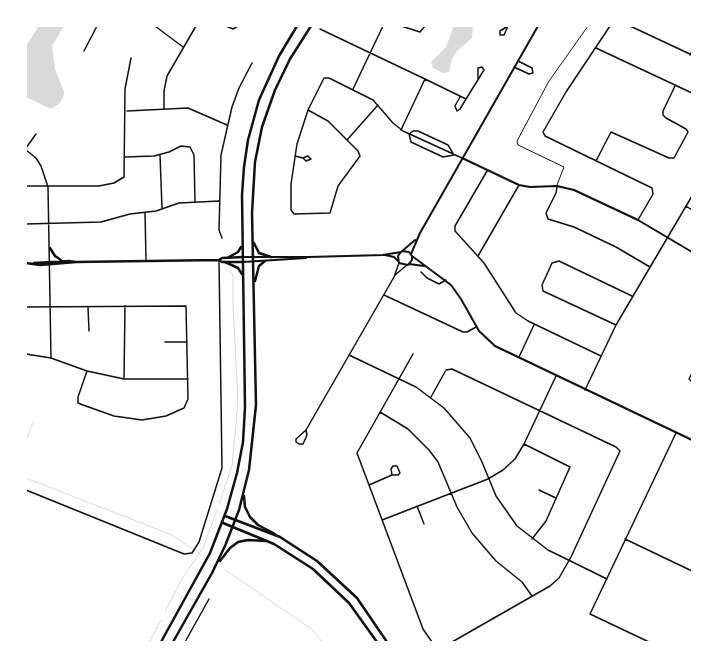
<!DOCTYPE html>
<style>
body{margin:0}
#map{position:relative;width:718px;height:668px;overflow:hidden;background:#fff;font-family:"Space Grotesk",sans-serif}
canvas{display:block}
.frame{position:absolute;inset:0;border:27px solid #fff;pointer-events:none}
</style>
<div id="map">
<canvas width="718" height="668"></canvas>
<div class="frame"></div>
</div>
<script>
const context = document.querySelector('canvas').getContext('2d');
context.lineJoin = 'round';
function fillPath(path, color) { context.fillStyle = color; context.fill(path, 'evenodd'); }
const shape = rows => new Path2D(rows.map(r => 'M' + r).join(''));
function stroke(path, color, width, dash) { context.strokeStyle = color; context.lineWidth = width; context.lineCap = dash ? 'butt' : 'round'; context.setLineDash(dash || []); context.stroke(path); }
const water = shape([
 [39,26,64,26,52,46,55,69,64,92,63,98,59,104,51,109,26,97,26,46],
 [454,26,473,26,472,38,457,51,452,59,449,72,443,73,433,68,431,62,446,47]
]);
const stream = shape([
 [26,441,33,422],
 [26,478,172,535,204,557],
 [219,504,232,466,238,402,233,305,233,275,225,268],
 [225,570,313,630,322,642],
 [165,612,183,577,203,548,217,510],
 [149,642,161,620]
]);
const service = shape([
 [557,185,564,167,518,145,517,141,549,81,588,26]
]);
const minor = shape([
 [155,26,183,47],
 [226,26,233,29,238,26],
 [401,26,420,32,425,26],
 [508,26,500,31,500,35,504,35,508,26],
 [610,26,566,92,543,132,545,136,652,188,653,194,638,220],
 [630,26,692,55],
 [320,29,425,79,401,130],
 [596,48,692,93],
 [84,51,97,26],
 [690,55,692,51],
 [514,67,529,74,533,73,532,68,518,61],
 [425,79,466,99,484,70,482,67,478,68,478,79],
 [353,89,383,26],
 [460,97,455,106,457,111,460,109,466,99],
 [164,108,164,91,167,76,196,26],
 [308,110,328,121,358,151,360,156,338,186,330,213,294,214,291,210,291,184,297,144,308,110,324,78,329,78,373,100,393,123,403,131,462,158],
 [127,111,188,108,227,125],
 [413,131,418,131,448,145,454,155,443,157,411,142,409,134,413,131],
 [347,140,378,105],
 [26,148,36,134],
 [26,150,36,158,41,166,48,187,51,358],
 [160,155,162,208],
 [295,156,303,158,306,161,311,159,308,156,303,158],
 [125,157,154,156,169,152,181,146,190,147,194,155,195,201],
 [596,161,611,132,669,158,674,158,688,132,686,129,666,118,663,115,663,111,675,86],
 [487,171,455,226,455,231,484,263,516,313,528,321,601,356],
 [26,186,99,186,114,183,124,177,125,89,131,58],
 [557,187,556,193,546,213,548,219,574,227,616,247,650,267],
 [686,206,692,210],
 [145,212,146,260],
 [26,224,101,222,130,214,156,211,179,203,219,201],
 [222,238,219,230,221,155,232,107,239,88,252,63],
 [478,256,519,185],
 [421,272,427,278,439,284,446,280],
 [395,275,407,265],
 [384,295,463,332,467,332,476,327],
 [26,307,186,306,188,399,184,408,166,416,142,420,114,416,83,405,78,403,78,397,87,371],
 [88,307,89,331],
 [616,325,543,291,542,285,552,263,559,261,632,296],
 [165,342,187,342],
 [26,354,51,358,87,371,124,379,188,379],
 [413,354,357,453,423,629,432,642],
 [349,355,416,387,444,408,470,438,482,462,496,496,517,526,548,550,607,579],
 [519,357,534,325],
 [692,373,689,379,692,382],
 [124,379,125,306],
 [585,390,616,325,692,196],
 [431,397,446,370,452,369,616,447,620,451,571,557,559,578,550,586,452,642],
 [380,412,408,429,429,450,438,462,457,507,472,533,496,561,522,582,532,596],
 [306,430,296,439,296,442,299,444,303,444,307,435,306,430,394,277,399,263],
 [524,444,570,467,546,521,532,539],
 [369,485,392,475,398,475,400,473,397,466,393,466,391,469,392,475],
 [26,490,184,554,192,553,199,542,222,468,219,260],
 [539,490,556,498],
 [417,506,424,524],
 [382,520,488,479,503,470,515,459,524,444,556,376],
 [625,539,692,571],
 [185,642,209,599],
 [649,642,590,614,676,433]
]);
const tertiary = shape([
 [462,158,519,185,530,187,557,186,574,190,638,220,692,252],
 [402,251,409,252,412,256,412,260,408,265,399,263,398,256,401,252,415,240],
 [411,254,420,233,538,26],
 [385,255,394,257,398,261],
 [412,256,451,285,461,299,479,331,495,346,692,440],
 [243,257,309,257,383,255,401,252],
 [243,262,306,258],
 [409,264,424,266]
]);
const secondary = shape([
 [50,248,55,256,61,260],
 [219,260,222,258,243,257],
 [26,263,40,265,76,262,219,260,222,262,243,262],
 [34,263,69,261,75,262]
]);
const primary = shape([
 [254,243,259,253,271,257],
 [229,257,238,252,241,247],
 [225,262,238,268,242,274],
 [255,281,259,266,265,261],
 [244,496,245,507,250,517,258,525,275,534],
 [225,516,280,537,317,561,357,598,387,642],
 [223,523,274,544,313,569,349,603,377,642],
 [220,561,230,548,238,542,248,540,266,541],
 [161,642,210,553,227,509,237,473,243,442,245,407,242,195,244,167,248,140,259,100,279,56,297,26],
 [173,642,212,573,225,546,239,510,249,470,256,405,252,213,255,162,262,127,275,90,290,59,311,26]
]);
fillPath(water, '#d9d9d9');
stroke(stream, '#d9d9d9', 1);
stroke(service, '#111', 1);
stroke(minor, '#111', 1.5);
stroke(tertiary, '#111', 2);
stroke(secondary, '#111', 2.5);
stroke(primary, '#111', 2.5);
</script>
